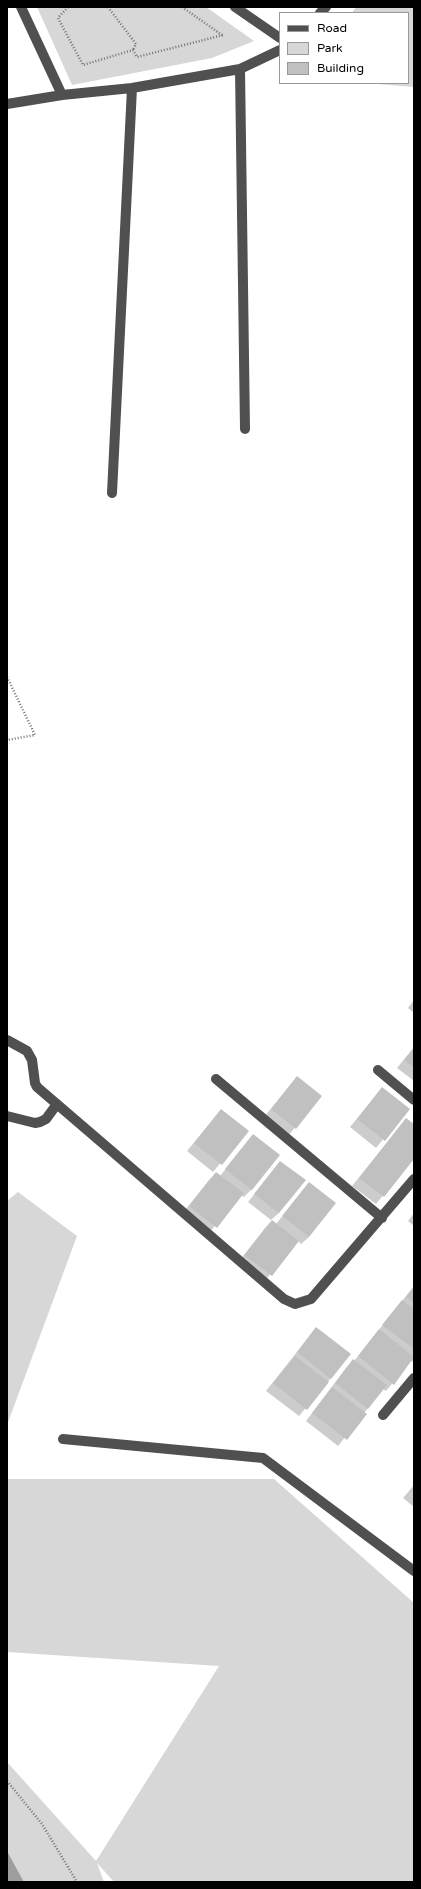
<!DOCTYPE html>
<style>
body{margin:0}
#map{position:relative;width:421px;height:1889px;overflow:hidden;background:#fff;font-family:"Varela Round",sans-serif}
canvas{display:block}
.frame{position:absolute;inset:0;border:8px solid #000;pointer-events:none}
.legend{position:absolute;left:279px;top:12px;width:130px;height:72px;box-sizing:border-box;background:#fff;border:1px solid #999;margin:0;padding:5px 7px;list-style:none;font-size:12px;color:#000}
.legend li{display:flex;align-items:center;gap:8px;height:20px}
.legend b{width:20px;border:1px solid #999}
</style>
<div id="map">
<canvas width="421" height="1889"></canvas>
<div class="frame"></div>
<ul class="legend">
<li><b style="height:5px;background:#505050"></b>Road</li>
<li><b style="height:11px;background:#d7d7d7"></b>Park</li>
<li><b style="height:11px;background:#c0c0c0"></b>Building</li>
</ul>
</div>
<script>
const context = document.querySelector('canvas').getContext('2d');
context.lineJoin = 'round';
function fillPath(path, color) { context.fillStyle = color; context.fill(path, 'evenodd'); }
const shape = rows => new Path2D(rows.map(r => 'M' + r).join(''));
function stroke(path, color, width, dash) { context.strokeStyle = color; context.lineWidth = width; context.lineCap = dash ? 'butt' : 'round'; context.setLineDash(dash || []); context.stroke(path); }
const green = shape([
 [37,7,206,7,254,41,212,58,72,85],
 [356,7,414,7,414,87,364,83,408,83,408,13,352,13],
 [18,1192,77,1236,7,1425,7,1201],
 [7,1479,274,1479,414,1603,414,1882,114,1882,97,1863,104,1882,24,1882,7,1851,7,1762,96,1861,219,1666,7,1652]
]);
const water = shape([
 [7,1851,24,1882,7,1882]
]);
const shadow = shape([
 [414,1000,414,1013,408,1008],
 [414,1047,414,1081,397,1068],
 [297,1077,321,1096,288,1136,264,1117],
 [382,1088,408,1109,376,1148,350,1127],
 [221,1110,247,1131,213,1172,187,1151],
 [406,1119,414,1126,414,1157,376,1204,352,1186],
 [253,1135,252,1189,244,1197,241,1195,208,1234,182,1214,209,1180,216,1173,220,1176],
 [280,1162,279,1213,271,1220,248,1202],
 [309,1183,309,1237,301,1244,298,1241,263,1283,238,1263,265,1228,272,1221,276,1224],
 [414,1213,414,1226,408,1221],
 [414,1286,414,1362,411,1361,386,1391,383,1389,338,1446,306,1421,346,1368,354,1361],
 [316,1328,331,1378,299,1416,266,1391],
 [414,1485,414,1507,403,1498]
]);
const building = shape([
 [414,1048,414,1068,404,1060],
 [297,1076,322,1096,296,1129,271,1109],
 [382,1087,410,1109,385,1141,357,1119],
 [221,1109,249,1131,222,1165,194,1143],
 [406,1118,414,1124,414,1159,384,1197,359,1178],
 [253,1134,280,1155,252,1190,225,1169],
 [280,1161,306,1180,279,1213,254,1194],
 [216,1172,244,1193,217,1228,189,1206],
 [309,1182,336,1203,309,1237,282,1216],
 [272,1220,299,1241,272,1276,244,1255],
 [414,1287,414,1303,406,1297],
 [402,1300,414,1309,414,1349,382,1325],
 [316,1327,351,1354,331,1379,297,1352],
 [379,1329,414,1357,394,1385,358,1356],
 [295,1356,329,1382,307,1410,273,1383],
 [353,1359,387,1385,368,1409,335,1383],
 [332,1387,367,1414,347,1440,312,1413]
]);
const path = shape([
 [68,7,58,18,83,65,133,50,137,57,223,35],
 [108,7,136,44,133,50],
 [182,7,222,35],
 [7,677,35,735,7,740],
 [7,1781,42,1824,77,1882]
]);
const minor = shape([
 [21,7,62,95],
 [235,7,280,38],
 [320,13,326,7],
 [240,69,245,429],
 [7,104,62,95,132,88,240,69,280,50],
 [112,493,132,88],
 [7,1040,27,1051,32,1060,35,1083,37,1087,284,1299,295,1304,311,1299,414,1179],
 [378,1070,414,1100],
 [216,1079,382,1218],
 [7,1116,35,1123,40,1122,46,1119,57,1104],
 [383,1415,414,1378],
 [63,1439,263,1458,414,1571]
]);
fillPath(green, '#d7d7d7');
fillPath(water, '#9e9e9e');
fillPath(shadow, '#0003');
fillPath(building, '#c0c0c0');
stroke(path, '#727272', 2.5, [1, 2]);
stroke(minor, '#505050', 10);
</script>
